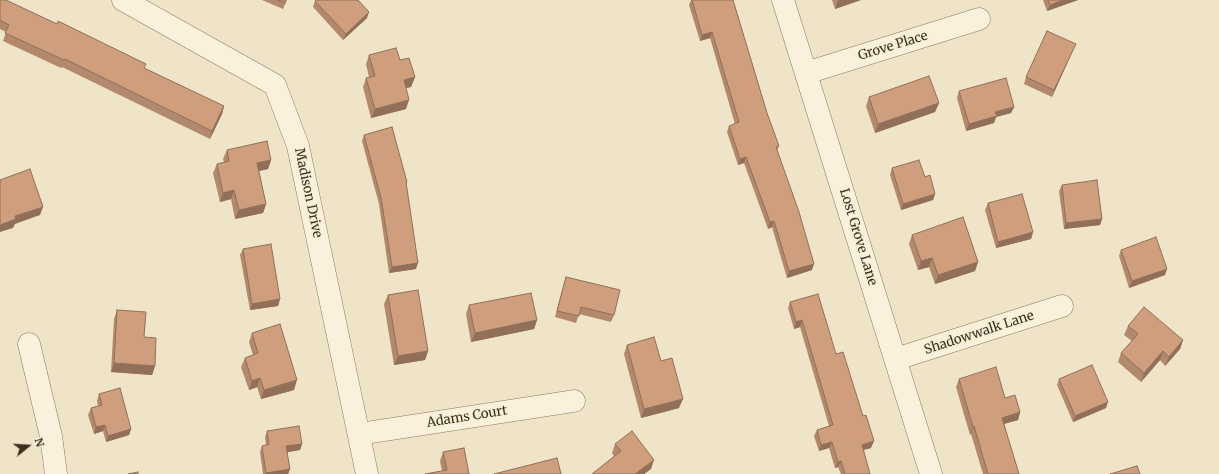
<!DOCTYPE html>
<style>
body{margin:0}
#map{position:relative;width:1219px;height:474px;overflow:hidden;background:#f0e4c8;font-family:Merriweather,serif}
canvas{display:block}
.north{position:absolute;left:8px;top:426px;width:40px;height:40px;-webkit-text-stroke:3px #f7eed8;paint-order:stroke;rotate:72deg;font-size:11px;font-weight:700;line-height:16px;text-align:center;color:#3d2e20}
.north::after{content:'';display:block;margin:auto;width:14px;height:18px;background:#3d2e20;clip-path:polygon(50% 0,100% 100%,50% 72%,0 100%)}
</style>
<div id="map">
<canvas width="1219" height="474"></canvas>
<div class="north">N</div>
</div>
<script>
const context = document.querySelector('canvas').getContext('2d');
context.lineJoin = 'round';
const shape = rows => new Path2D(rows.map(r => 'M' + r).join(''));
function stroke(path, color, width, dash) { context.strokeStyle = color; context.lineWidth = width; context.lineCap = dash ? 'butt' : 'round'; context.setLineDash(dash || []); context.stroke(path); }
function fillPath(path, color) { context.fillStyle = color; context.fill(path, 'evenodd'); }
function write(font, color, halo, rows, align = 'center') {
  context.font = font + ' Merriweather,serif'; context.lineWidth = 3.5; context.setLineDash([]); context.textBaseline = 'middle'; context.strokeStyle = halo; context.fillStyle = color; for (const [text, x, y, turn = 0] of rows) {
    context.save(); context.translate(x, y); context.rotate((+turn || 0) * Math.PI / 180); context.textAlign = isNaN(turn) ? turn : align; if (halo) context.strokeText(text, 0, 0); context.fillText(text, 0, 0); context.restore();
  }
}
const minor = shape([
 [123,0,275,85,298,146,367,474],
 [783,0,931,474],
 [806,73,979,19],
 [29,344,51,436,56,474],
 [896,359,1062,306],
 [359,434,574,401]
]);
const wall = shape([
 [0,0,224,106,222,114,210,139,62,67,61,68,3,41,6,32,0,29],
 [262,0,287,0,283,9],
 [691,0,733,0,767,113,779,146,777,151,812,270,787,278,772,227,768,229,744,163,738,165,727,132,729,126,735,124,710,38,700,41,689,5],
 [832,0,861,0,835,9],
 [1043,0,1078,0,1047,11],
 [315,1,367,18,343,40,313,7],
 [1073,50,1052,97,1024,84,1026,77],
 [369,55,400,60,415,77,411,87,406,88,406,109,371,118,363,87,366,78,369,77,366,64],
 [959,91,1014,107,1011,113,996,117,994,123,966,131,957,98],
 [869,97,939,103,935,112,875,133,866,106],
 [364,135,407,182,406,184,416,269,389,273,379,204,362,141],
 [227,150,271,160,268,169,259,171,266,204,263,213,235,219,231,199,220,202,213,173,217,164,224,162,223,159],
 [892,168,935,194,933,200,901,210,890,175],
 [1062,185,1102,219,1100,225,1064,229,1059,191],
 [988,203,1033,232,1031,239,996,248,985,210],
 [912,235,978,262,975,271,935,284,929,267,918,270,909,244],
 [243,249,280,299,278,306,250,310,240,255],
 [1121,250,1165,275,1129,288,1119,256],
 [566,277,614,315,611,322,579,314,576,323,555,317,564,283],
 [388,295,428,351,425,360,394,365,384,304],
 [790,302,836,354,871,448,863,450,870,474,841,474,838,467,835,468,829,448,819,451,814,436,817,430,829,426,800,327,794,329,788,308],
 [469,305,537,320,534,329,471,342,466,314],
 [117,310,144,337,155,366,152,375,111,372,114,319],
 [1128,326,1183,340,1180,349,1165,366,1160,360,1141,382,1118,362,1121,353,1132,341,1124,335],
 [252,333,294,390,261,399,257,387,249,390,241,367,245,358,253,355,249,342],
 [627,345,661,361,679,408,641,418,624,354],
 [959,379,1005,398,1020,412,1018,420,1004,424,1019,474,983,474,971,434,970,435,956,387],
 [1059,379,1106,408,1073,422,1057,385],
 [99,394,131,429,129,435,106,442,103,431,94,434,88,415,91,408,98,406,97,401],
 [267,431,302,444,300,450,287,452,290,469,288,474,263,474,260,452,262,446,266,445,265,437],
 [615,444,651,469,644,474,592,474,614,456,612,453],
 [443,452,469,474,442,471,440,461]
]);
const shadedWall = shape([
 [838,0,861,0,835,9],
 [1063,0,1078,0,1047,11,1050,5],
 [369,12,367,18,343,40,346,34],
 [712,32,710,38,700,41,702,35],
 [1076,44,1073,50,1052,97,1054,90],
 [415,77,411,87,400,89,404,80],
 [409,100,406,109,371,118,375,109],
 [939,103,935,112,875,133,878,124],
 [224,106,222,114,210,139,212,131],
 [1014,107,1011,113,996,117,994,123,966,131,969,124,995,112],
 [746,157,744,163,738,165,740,159],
 [271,160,268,169,254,172,257,163],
 [234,190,231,199,220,202,223,193],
 [935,194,933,200,901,210,903,204],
 [266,204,263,213,235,219,239,210],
 [43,207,40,215,15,224,13,228,0,232,0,225,15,216],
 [1102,219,1100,225,1064,229,1066,223],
 [774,221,772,227,768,229,770,222],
 [1033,232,1031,239,996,248,998,242],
 [932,258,929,267,918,270,921,261],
 [978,262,975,271,935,284,938,275],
 [418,263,416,269,389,273,392,267],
 [814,264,812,270,787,278,789,271],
 [1167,269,1165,275,1129,288,1132,281],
 [280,299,278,306,250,310,252,304],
 [537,320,534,329,471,342,475,333],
 [802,320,800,327,794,329,796,322],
 [1183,340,1180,349,1165,366,1169,357],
 [428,351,425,360,394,365,398,356],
 [1163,351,1160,360,1141,382,1144,373],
 [114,363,155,366,152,375,111,372],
 [260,378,257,387,249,390,252,381],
 [297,380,294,390,261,399,264,390],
 [683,399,679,408,641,418,644,409],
 [1108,402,1106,408,1073,422,1075,416],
 [1020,412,1018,420,1000,425,1002,418],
 [105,425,103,431,94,434,96,427],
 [974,426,971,434,970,435,973,427],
 [131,429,129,435,106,442,108,436],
 [874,441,871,448,859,451,862,445],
 [832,442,829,448,819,451,821,445],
 [302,444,300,450,284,453,286,446],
 [654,460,651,469,644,474,635,474],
 [841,461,838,467,835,468,838,462],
 [290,469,288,474,266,474,266,473]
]);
const building = shape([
 [0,0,6,0,57,24,58,21,146,64,144,68,224,106,212,131,65,59,64,60,5,33,9,25,0,20,0,0],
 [278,0,286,0,285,3,278,0],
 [316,0,358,0,369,12,346,34,315,1,316,0],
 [692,0,733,0,767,113,779,146,776,147,799,212,814,264,789,271,774,221,770,222,746,157,740,159,729,126,739,122,712,32,702,35,692,0],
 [1048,0,1063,0,1050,5,1048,0],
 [1047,31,1076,44,1054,90,1026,77,1047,31],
 [396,48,400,60,409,58,415,77,404,80,409,100,375,109,366,78,375,76,369,55,396,48],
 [929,76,939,103,878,124,869,97,929,76],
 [1006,78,1014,107,995,112,997,116,969,124,959,91,1006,78],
 [392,127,407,182,406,182,418,263,392,267,381,198,364,135,392,127],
 [267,141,271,160,257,163,266,204,239,210,234,190,223,193,217,164,229,161,227,150,267,141],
 [919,160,925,177,930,175,935,194,903,204,892,168,919,160],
 [30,169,43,207,15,216,16,219,0,225,0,180,30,169],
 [1097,180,1102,219,1066,223,1062,185,1097,180],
 [1022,194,1033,232,998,242,988,203,1022,194],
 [963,217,978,262,938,275,932,258,921,261,912,235,963,217],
 [1156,237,1167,269,1132,281,1121,250,1156,237],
 [271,244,280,299,252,304,243,249,271,244],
 [566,277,620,290,614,315,581,307,579,316,557,311,566,277],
 [418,290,428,351,398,356,388,295,418,290],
 [531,293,537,320,475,333,469,305,531,293],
 [818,294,836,354,843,352,863,416,866,415,874,441,862,445,870,474,845,474,841,461,838,462,832,442,821,445,817,430,833,425,802,320,796,322,790,302,818,294],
 [1144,307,1183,340,1169,357,1163,351,1144,373,1121,353,1138,334,1128,326,1144,307],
 [117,310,146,312,144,337,156,338,155,366,114,363,117,310],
 [280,324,297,380,264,390,260,378,252,381,245,358,258,353,252,333,280,324],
 [654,337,661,361,672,358,683,399,644,409,627,345,654,337],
 [1092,365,1108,402,1075,416,1059,379,1092,365],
 [996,367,1005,398,1015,395,1020,412,1002,418,1019,474,988,474,974,426,973,427,959,379,996,367],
 [120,388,131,429,108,436,105,425,96,427,91,408,102,405,99,394,120,388],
 [299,426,302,444,286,446,290,469,266,473,262,446,269,444,267,431,299,426],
 [632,431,654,460,635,474,592,474,621,451,615,444,632,431],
 [464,448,469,474,425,474,447,470,443,452,464,448],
 [557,458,561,474,494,474,557,458],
 [1137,466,1140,474,1110,474,1137,466],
 [138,472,138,474,128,474,138,472]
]);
const streetNames = [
 ["Grove Place",893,46,-17],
 ["Madison Drive",308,193,78],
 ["Lost Grove Lane",858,237,73],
 ["Shadowwalk Lane",979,333,-18],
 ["Adams Court",467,417,-9]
];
stroke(minor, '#8d765c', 23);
stroke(minor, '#faf1dc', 22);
fillPath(wall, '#b2896c');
fillPath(shadedWall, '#916f58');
fillPath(building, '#cf9f7d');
stroke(building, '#916f58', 1);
write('13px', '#3d2e20', '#f7eed8', streetNames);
</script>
